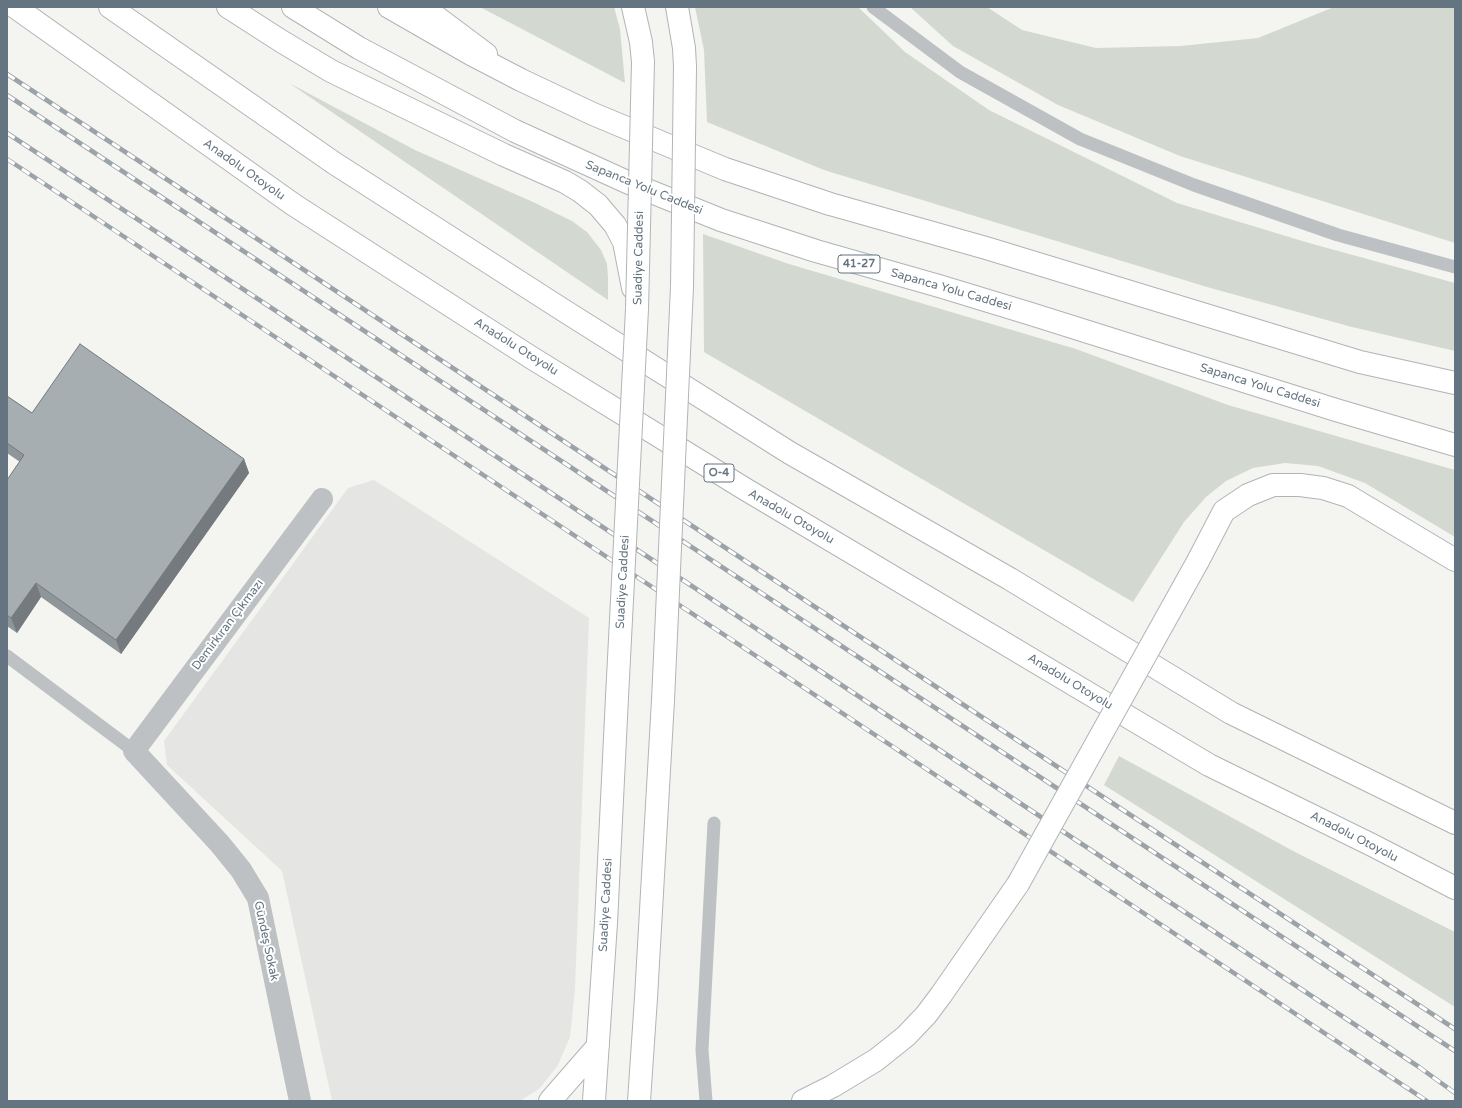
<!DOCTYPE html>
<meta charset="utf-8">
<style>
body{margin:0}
#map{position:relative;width:1462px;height:1108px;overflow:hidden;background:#f4f4f0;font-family:"Varela Round",sans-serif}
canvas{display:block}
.frame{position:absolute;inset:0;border:8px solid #647480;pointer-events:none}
</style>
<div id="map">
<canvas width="1462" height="1108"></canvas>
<div class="frame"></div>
</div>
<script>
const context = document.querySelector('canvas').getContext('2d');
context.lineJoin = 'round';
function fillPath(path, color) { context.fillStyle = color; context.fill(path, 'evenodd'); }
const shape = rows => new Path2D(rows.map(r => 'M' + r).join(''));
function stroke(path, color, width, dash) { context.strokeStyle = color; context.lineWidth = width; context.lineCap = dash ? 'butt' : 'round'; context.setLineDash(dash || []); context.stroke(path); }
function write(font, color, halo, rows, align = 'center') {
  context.font = font + ' "Varela Round",sans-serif'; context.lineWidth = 4; context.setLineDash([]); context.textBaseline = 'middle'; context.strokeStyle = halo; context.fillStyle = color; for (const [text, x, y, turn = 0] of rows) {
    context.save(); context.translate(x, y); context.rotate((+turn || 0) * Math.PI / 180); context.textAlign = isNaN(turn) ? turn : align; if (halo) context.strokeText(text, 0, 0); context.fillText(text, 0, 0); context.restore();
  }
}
const built = shape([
 [374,480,589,618,575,989,570,1037,558,1065,540,1088,520,1101,332,1101,282,871,167,765,164,741,348,488]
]);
const green = shape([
 [480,7,614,7,620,29,625,83],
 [695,7,858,7,905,52,989,110,1177,203,1309,243,1455,283,1455,351,1352,327,1207,287,824,170,707,122,704,50],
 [910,7,987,7,1022,30,1096,48,1181,46,1258,38,1334,7,1455,7,1455,243,1180,156,1058,105,953,46],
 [289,83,415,150,533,202,572,221,587,232,601,250,607,264,608,277,608,300],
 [703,234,789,264,1076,349,1228,405,1455,470,1455,537,1365,483,1318,466,1285,463,1253,468,1226,481,1206,497,1184,522,1133,602,704,352],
 [1119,756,1295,852,1455,932,1455,1007,1104,785]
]);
const lane = shape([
 [873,7,960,72,1080,139,1194,185,1338,235,1455,267],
 [7,656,134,751],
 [706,1101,702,1050,714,823]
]);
const street = shape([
 [300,1101,258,898,241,870,220,844,134,751,322,499]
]);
const secondary = shape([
 [1198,561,1224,511,1248,495,1273,485,1300,485,1323,488,1348,496,1455,560],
 [803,1101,833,1086,876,1060,906,1036,926,1015,941,995,1018,884]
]);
const primary = shape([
 [228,7,281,41,331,71,504,155,565,182,580,191,598,205,615,225,624,242,633,288],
 [423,7,486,54],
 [633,7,641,42,643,62],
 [677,7,684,48,685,67],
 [550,1101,598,1046],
 [594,1101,606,923,617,697],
 [639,1101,646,998,663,700]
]);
const highway = shape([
 [15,7,294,205,532,358,745,489,1209,765,1372,845,1455,888],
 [110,7,334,163,563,310,790,453,1010,579,1231,713,1455,823],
 [293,7,359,48,515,131,627,182,721,220,816,251,939,286,1031,314,1336,410,1455,445],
 [389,7,471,54,521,80,593,114,725,169,830,204,986,248,1360,362,1455,383]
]);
const rail = shape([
 [7,74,1455,1029],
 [7,95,1455,1051],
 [7,133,1419,1067,1455,1093],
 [7,159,1427,1101]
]);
const secondaryBridge = shape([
 [1018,884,1198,561]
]);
const primaryBridge = shape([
 [617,697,637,309,643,62],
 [663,700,682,287,685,67]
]);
const wall = shape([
 [7,396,32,413,244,459,249,473,121,654,41,597,17,633,7,626,7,480,20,462,7,453]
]);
const shadedWall = shape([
 [244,459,249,473,121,654,116,640],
 [36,583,41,597,17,633,11,618]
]);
const building = shape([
 [80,344,244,459,116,640,36,583,11,618,7,615,7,480,24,455,7,443,7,396,32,413,80,344]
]);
const shields = [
 [859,264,42],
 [719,473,30]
];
const shieldNames = [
 ["41-27",859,264],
 ["O-4",719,473]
];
const streetNames = [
 ["Anadolu Otoyolu",244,170,35],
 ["Sapanca Yolu Caddesi",644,188,22],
 ["Suadiye Caddesi",639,258,-89],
 ["Sapanca Yolu Caddesi",951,290,16],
 ["Anadolu Otoyolu",516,347,32],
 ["Sapanca Yolu Caddesi",1260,386,17],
 ["Anadolu Otoyolu",791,517,30],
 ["Suadiye Caddesi",623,582,-87],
 ["Demirkıran Çıkmazı",228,625,-53],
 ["Anadolu Otoyolu",1070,682,31],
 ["Anadolu Otoyolu",1354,837,27],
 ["Suadiye Caddesi",606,905,-87],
 ["Gündeş Sokak",266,941,78]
];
fillPath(built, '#e5e6e4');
fillPath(green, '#d3d9d0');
stroke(secondary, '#afb5b9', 24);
stroke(primary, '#b0b5b8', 24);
stroke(highway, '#b0b4b7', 24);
stroke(lane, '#bdc1c4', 13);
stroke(street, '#bdc1c4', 22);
stroke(secondary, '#fff', 22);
stroke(primary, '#fff', 22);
stroke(highway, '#fff', 22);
stroke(rail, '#9ca3a8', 4.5);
stroke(rail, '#fff', 3, [9]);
stroke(secondaryBridge, '#afb5b9', 24, []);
stroke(primaryBridge, '#b0b5b8', 24, []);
stroke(secondaryBridge, '#fff', 22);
stroke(primaryBridge, '#fff', 22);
fillPath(wall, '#8f9699');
fillPath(shadedWall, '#747a7d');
fillPath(building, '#a6aeb2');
stroke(building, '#747a7d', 1);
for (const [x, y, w] of shields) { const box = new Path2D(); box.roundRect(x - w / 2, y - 9, w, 18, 3); context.fillStyle = '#fff'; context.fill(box); stroke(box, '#647480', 1); }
write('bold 11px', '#647480', null, shieldNames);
write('12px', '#647480', '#fff', streetNames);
</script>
